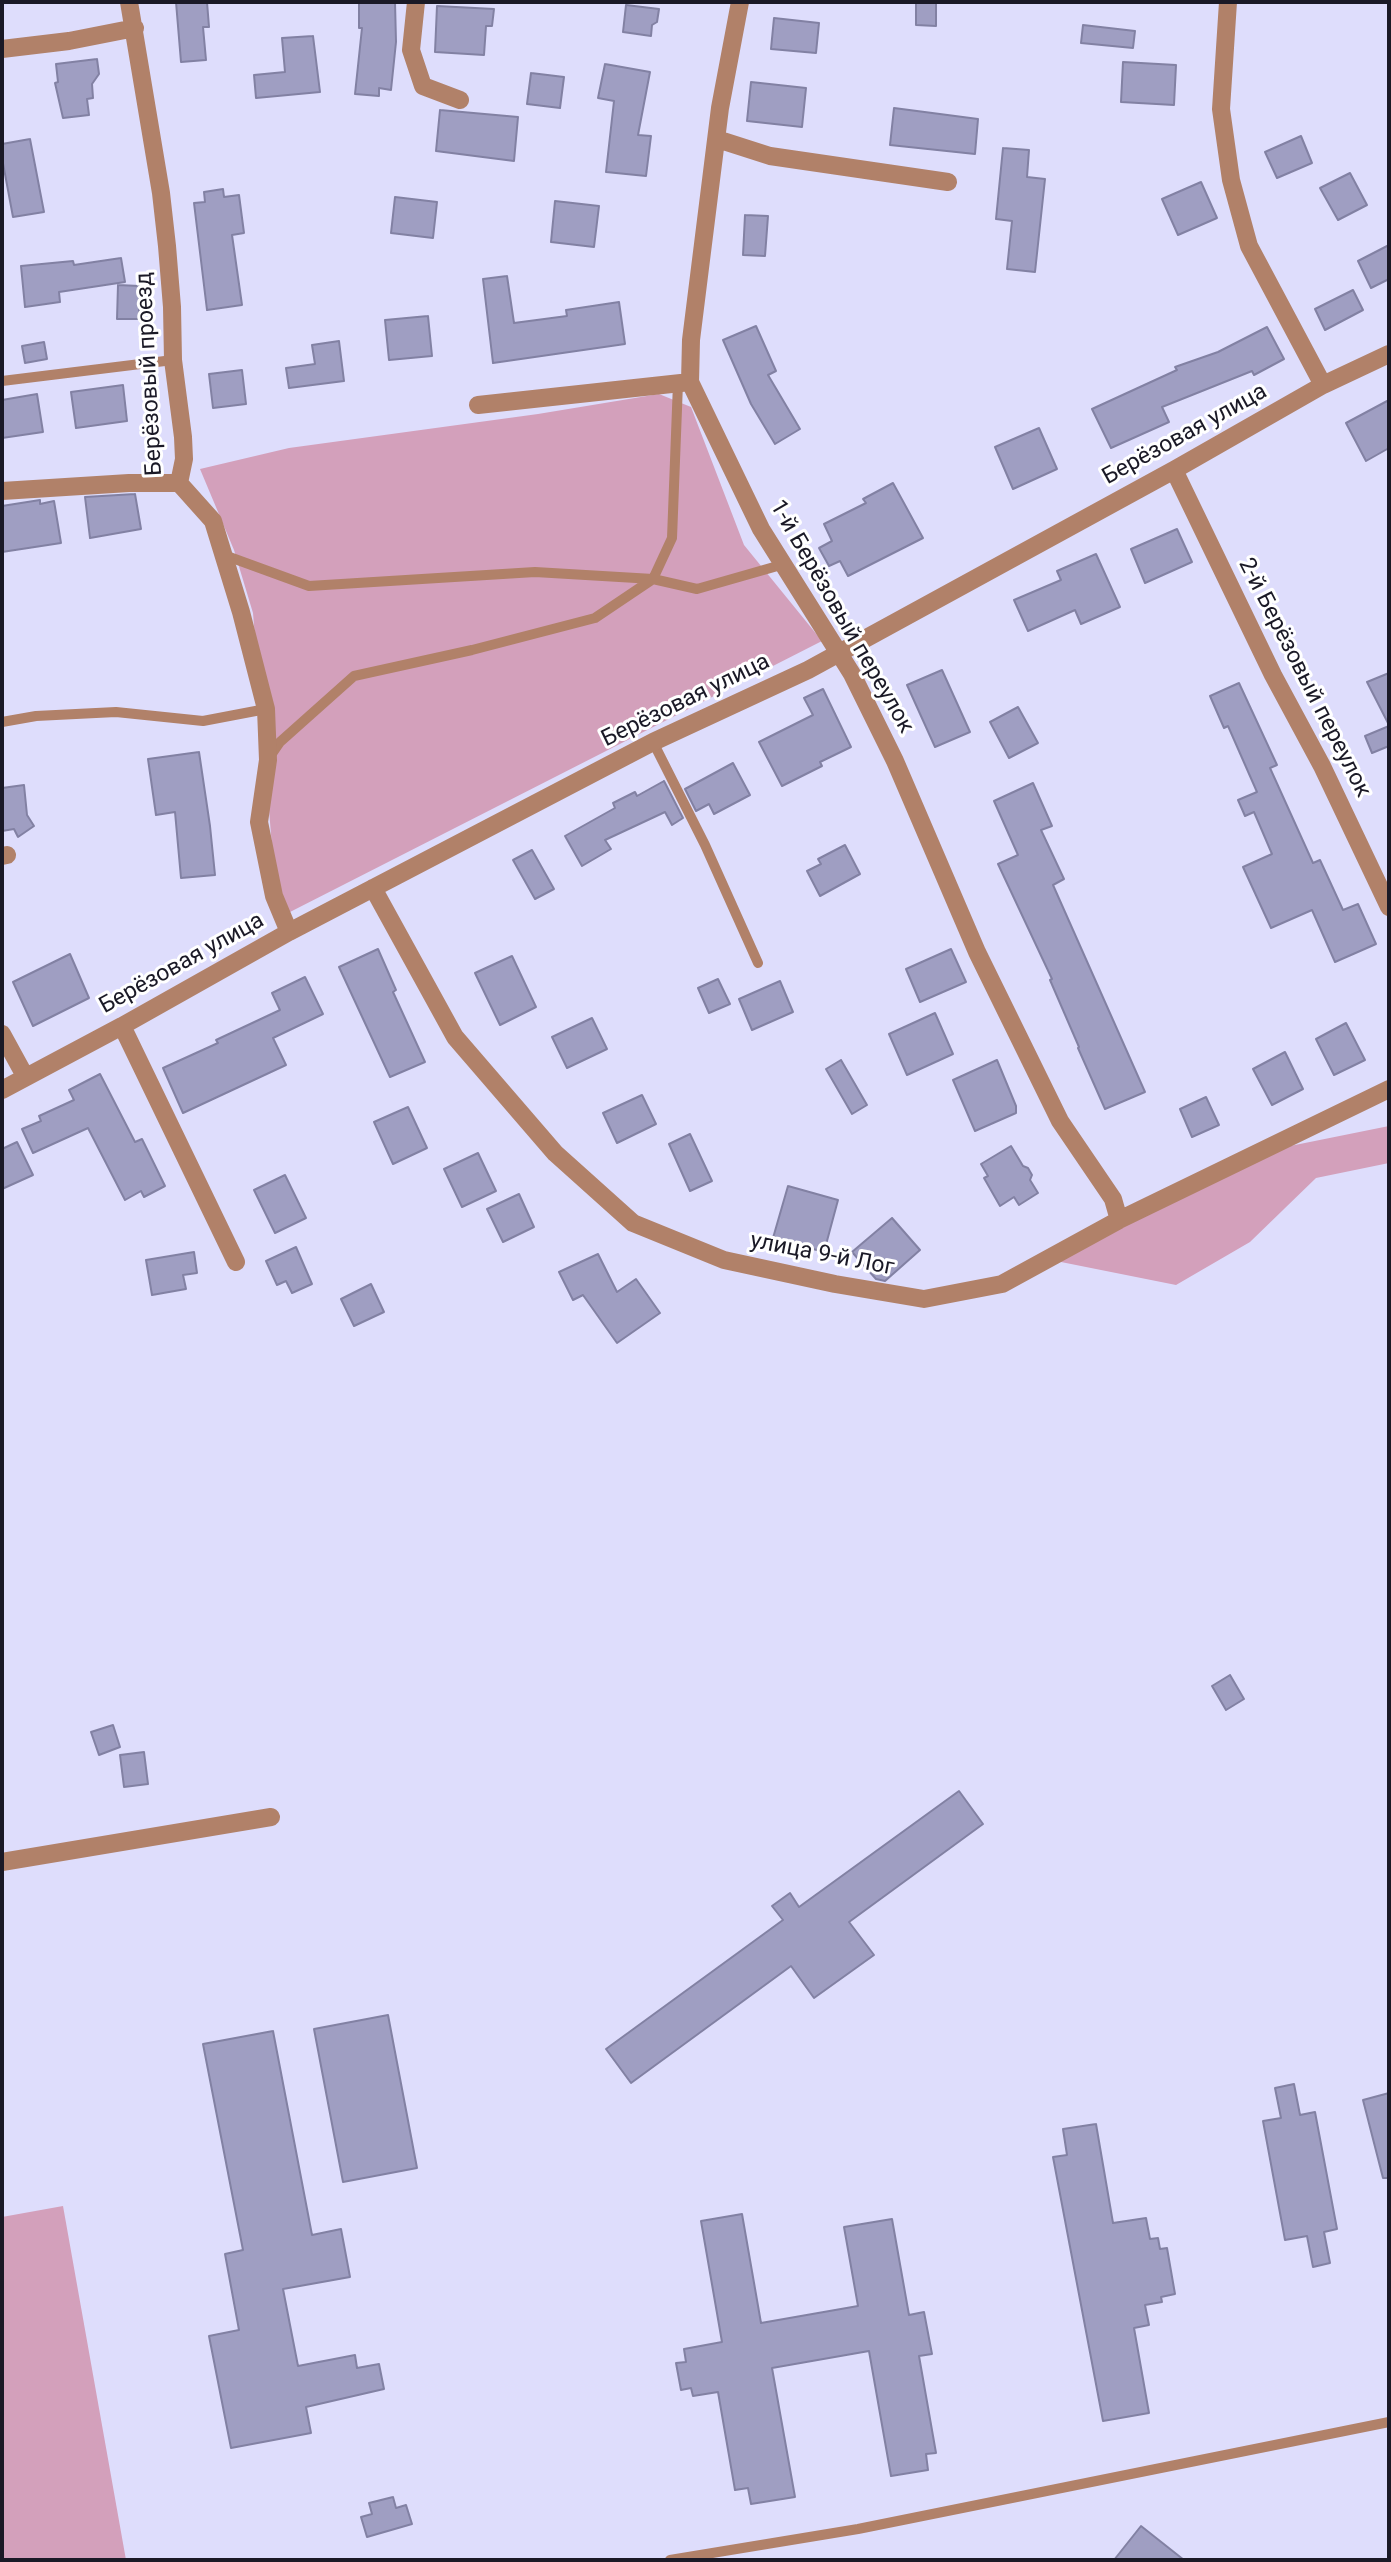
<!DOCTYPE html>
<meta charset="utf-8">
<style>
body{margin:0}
#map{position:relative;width:1391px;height:2562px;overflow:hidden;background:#deddfc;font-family:Roboto,sans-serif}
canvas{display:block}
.frame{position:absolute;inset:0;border:4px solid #1a1926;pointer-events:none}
</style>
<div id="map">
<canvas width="1391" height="2562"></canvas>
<div class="frame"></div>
</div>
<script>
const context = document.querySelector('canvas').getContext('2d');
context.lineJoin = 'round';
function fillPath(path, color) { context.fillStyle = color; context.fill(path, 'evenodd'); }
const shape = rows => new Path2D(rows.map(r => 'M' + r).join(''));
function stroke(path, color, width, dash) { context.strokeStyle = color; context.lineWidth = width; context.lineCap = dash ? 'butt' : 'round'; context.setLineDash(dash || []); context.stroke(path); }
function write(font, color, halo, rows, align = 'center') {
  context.font = font + ' Roboto,sans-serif'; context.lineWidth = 6; context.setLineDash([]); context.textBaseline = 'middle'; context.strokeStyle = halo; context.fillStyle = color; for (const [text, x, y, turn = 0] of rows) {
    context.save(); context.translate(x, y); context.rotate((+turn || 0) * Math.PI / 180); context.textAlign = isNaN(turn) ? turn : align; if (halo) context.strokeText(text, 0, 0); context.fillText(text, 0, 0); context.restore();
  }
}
const green = shape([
 [659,394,691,407,744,545,822,641,290,912,276,896,253,613,234,550,200,469,289,448,538,414],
 [1389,1126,1389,1163,1316,1178,1250,1242,1176,1285,1056,1261,1176,1198,1290,1146],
 [63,2206,126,2560,2,2560,2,2217]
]);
const building = shape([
 [176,2,207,2,209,27,203,27,206,60,181,62,176,2],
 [359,2,395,2,396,42,391,90,379,88,379,96,355,94,362,28,359,28,359,2],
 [916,2,936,2,936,26,916,25,916,2],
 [626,5,659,9,657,22,652,25,651,36,623,32,626,5],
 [437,6,494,9,492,26,486,26,484,55,435,52,437,6],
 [774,18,819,23,816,53,771,49,774,18],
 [1083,25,1135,31,1133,48,1081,43,1083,25],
 [313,36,320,92,256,98,254,75,285,72,282,38,313,36],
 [97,59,99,74,92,84,93,98,87,99,89,115,63,118,55,83,58,82,56,64,97,59],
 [1123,62,1176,65,1174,105,1121,102,1123,62],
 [605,64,650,72,638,135,651,136,646,176,606,172,614,101,598,98,605,64],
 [531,73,564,77,560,108,527,104,531,73],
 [751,82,806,88,802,127,747,121,751,82],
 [894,108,978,119,975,154,890,145,894,108],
 [440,110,518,117,514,161,436,151,440,110],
 [1301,136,1312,163,1277,178,1265,152,1301,136],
 [30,139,44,212,13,217,2,158,2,144,30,139],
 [1003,148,1029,150,1027,177,1045,179,1035,272,1007,269,1012,221,996,219,1003,148],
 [1350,173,1367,205,1338,220,1320,188,1350,173],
 [1201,182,1217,218,1178,235,1162,199,1201,182],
 [223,189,224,197,239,195,244,233,232,235,242,305,207,310,194,203,205,202,204,192,223,189],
 [395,197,437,202,433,238,391,233,395,197],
 [555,201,599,206,594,247,551,242,555,201],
 [745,215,768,216,765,256,743,255,745,215],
 [1389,245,1389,279,1371,288,1358,261,1389,245],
 [121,258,125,282,59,292,60,302,25,307,21,266,73,261,74,265,121,258],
 [507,276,514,323,567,316,566,310,619,302,625,344,493,363,483,279,507,276],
 [118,285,139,286,139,319,117,319,118,285],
 [1353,290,1363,310,1325,330,1315,309,1353,290],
 [428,316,432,356,389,360,385,320,428,316],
 [756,326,776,371,768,375,800,429,775,444,751,404,723,340,756,326],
 [1267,327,1284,359,1254,375,1252,371,1162,407,1169,422,1111,448,1092,409,1177,370,1175,367,1218,352,1267,327],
 [339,341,344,381,289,388,286,368,315,364,312,345,339,341],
 [44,342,47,359,25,363,22,346,44,342],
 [242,370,246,404,213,408,209,374,242,370],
 [123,385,127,421,76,428,71,392,123,385],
 [37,394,43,432,2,438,2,400,37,394],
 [1389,400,1389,448,1366,461,1346,423,1389,400],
 [1039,428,1057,469,1013,489,995,447,1039,428],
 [893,483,923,538,848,576,840,561,829,566,819,548,832,541,824,524,866,503,863,499,893,483],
 [135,494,141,529,90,538,85,497,135,494],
 [40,500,40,504,54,501,61,543,2,552,2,506,40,500],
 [1177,529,1192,562,1145,583,1131,549,1177,529],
 [1096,554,1120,607,1081,624,1075,610,1028,631,1014,600,1061,580,1057,571,1096,554],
 [942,670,970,732,935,747,907,685,942,670],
 [1389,673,1389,725,1367,682,1389,673],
 [1239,683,1277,765,1270,768,1313,863,1320,860,1343,910,1358,904,1376,944,1335,962,1312,910,1271,928,1243,867,1272,854,1254,812,1245,816,1238,800,1257,792,1228,726,1224,728,1210,696,1239,683],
 [823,689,851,747,820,762,822,766,782,786,759,742,813,715,804,698,823,689],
 [1018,707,1038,743,1009,758,990,722,1018,707],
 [1389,726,1389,746,1372,753,1365,736,1389,726],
 [199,752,210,826,215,875,181,878,175,812,156,815,148,759,199,752],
 [733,763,750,795,714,814,709,804,696,811,685,789,733,763],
 [664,781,683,818,672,825,665,812,605,840,611,849,582,866,565,836,615,808,613,803,635,792,637,796,664,781],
 [1033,783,1052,826,1041,830,1064,879,1053,885,1145,1092,1105,1109,1078,1048,1079,1047,1050,980,1052,979,998,864,1018,855,994,801,1033,783],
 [24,785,27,815,34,826,18,837,14,829,2,831,2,788,24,785],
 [845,845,860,874,820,896,807,871,821,864,818,859,845,845],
 [532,850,554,889,535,899,513,860,532,850],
 [378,949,396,990,393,992,425,1062,390,1077,339,967,378,949],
 [951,949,966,982,920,1002,906,969,951,949],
 [70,954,89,998,33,1026,13,982,70,954],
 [512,956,536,1007,500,1025,475,973,512,956],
 [305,977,323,1014,273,1038,286,1065,183,1113,163,1068,218,1043,216,1040,280,1010,272,993,305,977],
 [718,979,730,1004,709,1013,698,988,718,979],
 [780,981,793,1012,752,1030,739,999,780,981],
 [935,1013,953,1054,907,1075,889,1034,935,1013],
 [592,1018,607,1049,567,1068,552,1037,592,1018],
 [1346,1023,1365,1060,1334,1075,1316,1039,1346,1023],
 [1285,1052,1303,1089,1272,1105,1253,1069,1285,1052],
 [841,1060,867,1105,852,1114,826,1069,841,1060],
 [997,1060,1016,1106,1016,1113,975,1131,953,1080,997,1060],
 [100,1074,135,1142,142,1139,165,1186,144,1197,141,1191,125,1200,88,1128,33,1153,22,1129,41,1121,39,1116,74,1100,69,1090,100,1074],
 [642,1095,656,1124,617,1143,603,1113,642,1095],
 [1206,1097,1219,1125,1192,1137,1180,1109,1206,1097],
 [408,1107,427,1148,393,1164,374,1122,408,1107],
 [690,1134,712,1181,690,1191,669,1144,690,1134],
 [17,1142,33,1175,2,1189,2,1149,17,1142],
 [1011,1146,1023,1166,1028,1168,1032,1175,1030,1180,1038,1193,1019,1205,1014,1197,1000,1206,984,1178,988,1176,981,1164,1011,1146],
 [478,1153,496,1191,462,1207,444,1169,478,1153],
 [285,1175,306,1218,275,1233,254,1190,285,1175],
 [788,1186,838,1200,824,1252,773,1238,788,1186],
 [519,1194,534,1227,503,1242,487,1209,519,1194],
 [892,1218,920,1250,885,1281,876,1279,852,1252,892,1218],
 [296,1247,312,1284,292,1293,286,1281,277,1285,266,1261,296,1247],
 [194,1252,197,1273,183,1275,186,1289,152,1295,146,1260,194,1252],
 [598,1254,617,1292,636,1279,660,1313,617,1343,583,1295,573,1300,559,1272,598,1254],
 [371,1284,384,1312,354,1326,341,1299,371,1284],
 [1230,1675,1244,1699,1226,1710,1212,1686,1230,1675],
 [113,1725,120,1747,99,1755,91,1732,113,1725],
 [144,1752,148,1784,124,1787,120,1755,144,1752],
 [959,1791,983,1824,849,1922,874,1955,814,1998,791,1966,631,2083,606,2049,783,1920,772,1906,790,1893,799,1907,959,1791],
 [388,2015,417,2168,343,2182,314,2029,388,2015],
 [273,2031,312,2235,341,2229,350,2277,283,2289,298,2366,355,2355,357,2368,379,2364,384,2389,306,2407,311,2433,231,2448,209,2336,239,2330,225,2254,243,2250,203,2044,273,2031],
 [1294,2084,1300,2115,1315,2112,1337,2229,1324,2232,1330,2263,1313,2267,1307,2236,1285,2240,1263,2121,1281,2118,1275,2088,1294,2084],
 [1389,2093,1389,2178,1383,2178,1363,2100,1389,2093],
 [1096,2124,1113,2223,1146,2218,1150,2239,1158,2238,1160,2249,1167,2248,1175,2294,1161,2297,1162,2302,1145,2305,1149,2325,1134,2328,1149,2413,1103,2421,1053,2157,1067,2155,1063,2129,1096,2124],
 [742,2214,761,2323,858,2306,844,2227,892,2219,909,2315,924,2312,932,2354,919,2356,936,2453,926,2454,928,2470,891,2476,869,2351,772,2368,795,2497,751,2504,748,2488,735,2490,718,2392,693,2396,691,2388,681,2390,676,2363,686,2362,684,2349,722,2342,701,2221,742,2214],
 [393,2497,396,2508,406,2505,412,2524,367,2537,361,2517,372,2514,369,2503,393,2497],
 [1141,2526,1184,2560,1114,2560,1141,2526]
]);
const lane = shape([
 [2,381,173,360],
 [224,555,309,586,535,572,653,579,697,589,781,565],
 [2,722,36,716,116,712,203,721,266,709],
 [653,742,705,845,758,963],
 [269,758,280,742,354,676,472,650,595,618,653,579,672,538,678,383],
 [670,2560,858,2529,1389,2422]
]);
const street = shape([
 [129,2,161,193,167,246,172,307,173,360,183,437,184,459,179,483,213,521,241,612,266,709,268,760,259,822,274,896,289,932],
 [416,2,411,50,423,86,460,100],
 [740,2,720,108,691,340,690,382,761,529,852,674,895,761,977,952,1060,1121,1113,1199,1119,1220],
 [1228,2,1221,109,1231,180,1249,246,1323,385],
 [2,49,69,41,135,28],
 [717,139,770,156,948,182],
 [478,405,690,382],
 [1174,470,1273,675,1322,766,1389,907],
 [2,491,129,483,179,483],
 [2,856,7,855],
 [373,888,455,1037,555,1153,633,1223,724,1260,835,1284,924,1299,1002,1284,1119,1220,1389,1089],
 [122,1026,236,1262],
 [2,1034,25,1076],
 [2,1090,122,1026,289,932,653,742,808,670,1174,470,1323,385,1389,354],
 [2,1862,271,1817]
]);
const streetNames = [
 ["Берёзовый проезд",150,374,-93],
 ["Берёзовая улица",1185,435,-29],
 ["1-й Берёзовый переулок",841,617,60],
 ["2-й Берёзовый переулок",1304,678,63],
 ["Берёзовая улица",686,701,-26],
 ["Берёзовая улица",182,964,-29],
 ["улица 9-й Лог",822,1255,11]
];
fillPath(green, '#d3a0bb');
fillPath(building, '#9f9ec2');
stroke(building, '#8281a3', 2);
stroke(lane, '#b18169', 10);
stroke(street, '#b18169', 18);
write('23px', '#1a1926', '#fff', streetNames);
</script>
